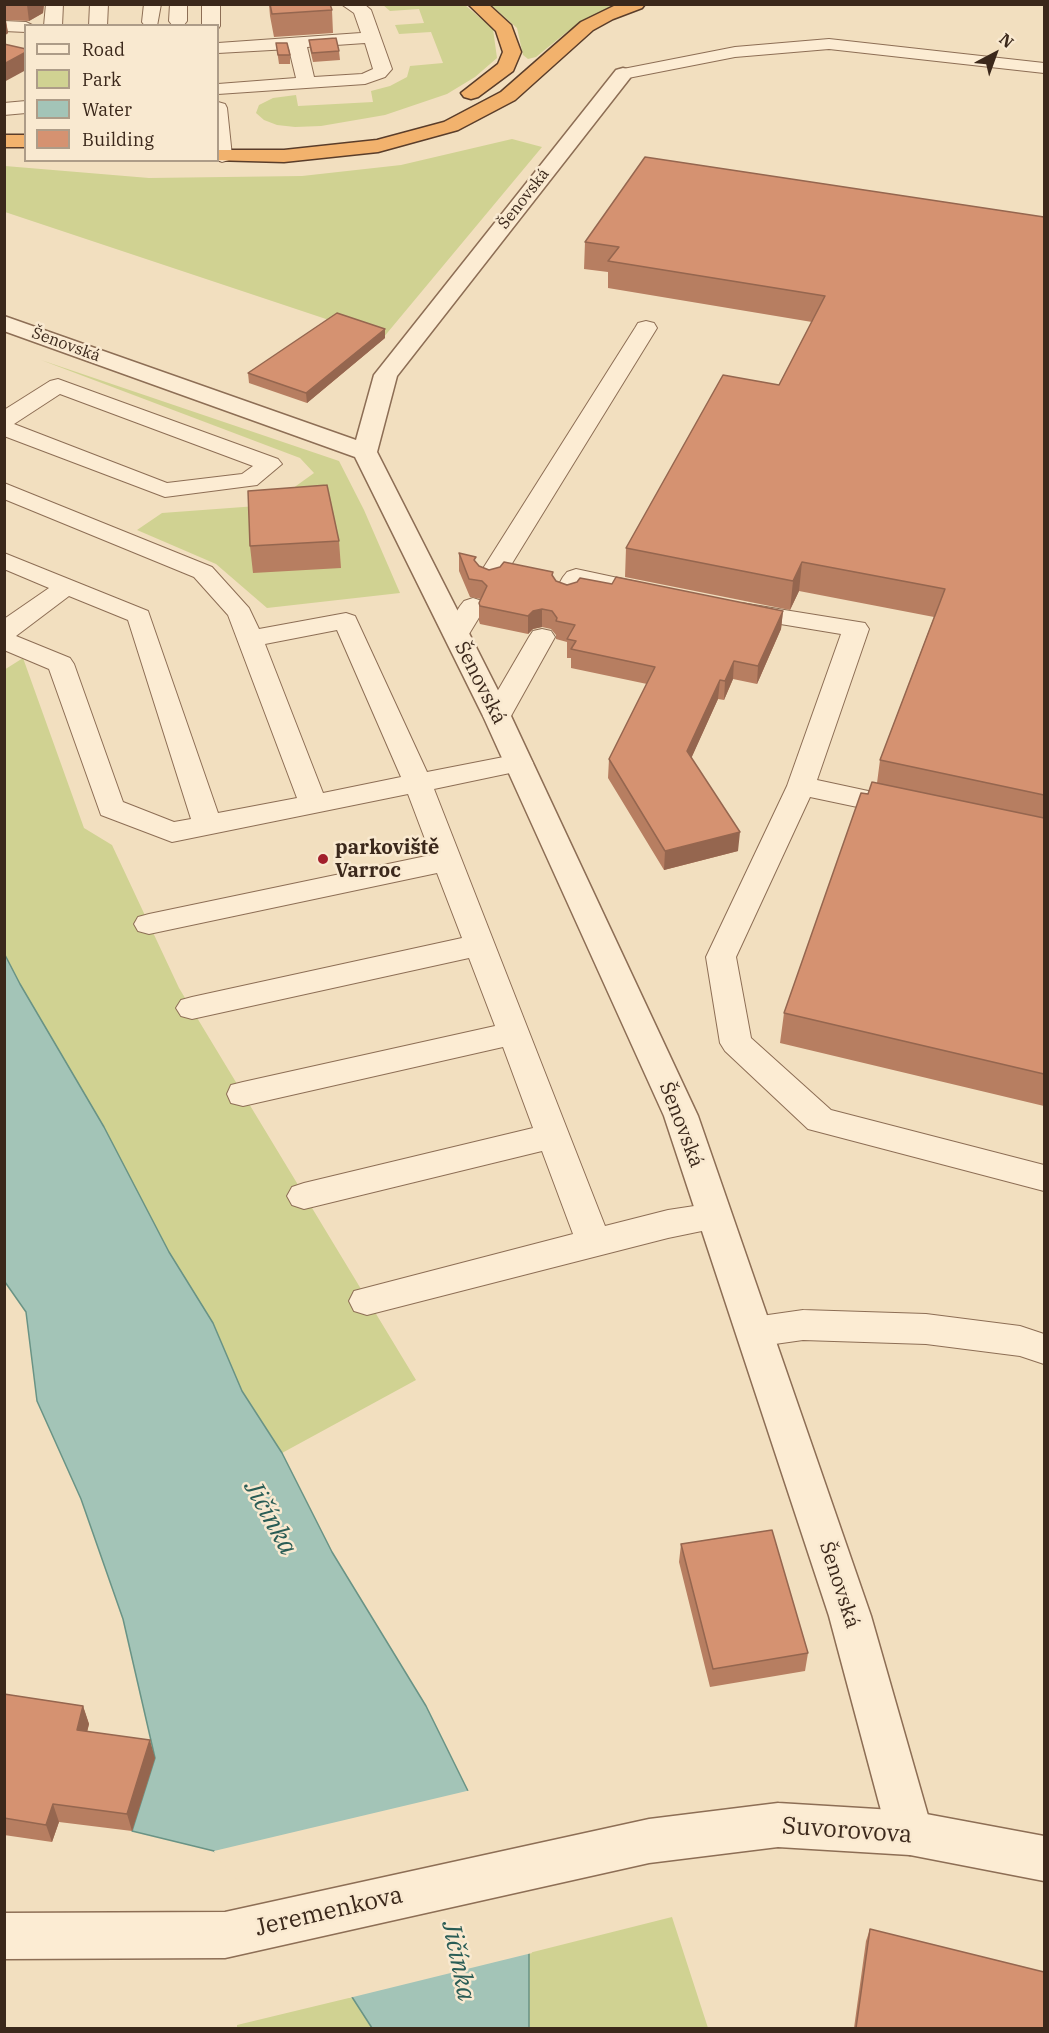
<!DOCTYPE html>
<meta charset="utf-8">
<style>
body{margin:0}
#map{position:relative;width:1049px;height:2033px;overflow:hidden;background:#f2dfbf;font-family:"IBM Plex Serif",serif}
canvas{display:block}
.frame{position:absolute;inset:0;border:6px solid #3b281b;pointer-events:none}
.legend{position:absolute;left:24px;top:24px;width:195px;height:138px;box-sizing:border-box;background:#f9e9d0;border:2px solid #ad9c88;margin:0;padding:8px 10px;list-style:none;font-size:18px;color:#3b281b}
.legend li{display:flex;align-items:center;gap:12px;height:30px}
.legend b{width:30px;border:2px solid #ad9c88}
.north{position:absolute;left:965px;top:24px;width:60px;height:60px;-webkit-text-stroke:4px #f9e9d0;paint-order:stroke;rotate:41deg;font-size:16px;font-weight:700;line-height:24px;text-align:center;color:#3b281b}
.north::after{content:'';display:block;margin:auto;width:21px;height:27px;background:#3b281b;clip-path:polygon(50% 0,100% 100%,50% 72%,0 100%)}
</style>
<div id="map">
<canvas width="1049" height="2033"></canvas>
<div class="frame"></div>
<ul class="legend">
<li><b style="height:8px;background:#fcecd3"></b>Road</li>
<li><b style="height:16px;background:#d0d292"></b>Park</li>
<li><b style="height:16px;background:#a3c4b7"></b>Water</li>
<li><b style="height:16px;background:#d59271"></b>Building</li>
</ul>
<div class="north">N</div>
</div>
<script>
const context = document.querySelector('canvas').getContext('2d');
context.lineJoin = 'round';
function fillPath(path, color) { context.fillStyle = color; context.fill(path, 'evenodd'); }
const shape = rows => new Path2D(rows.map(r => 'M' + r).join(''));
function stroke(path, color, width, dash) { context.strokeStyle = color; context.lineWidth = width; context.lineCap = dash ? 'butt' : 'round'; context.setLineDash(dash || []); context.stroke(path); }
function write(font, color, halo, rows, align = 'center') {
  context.font = font + ' "IBM Plex Serif",serif'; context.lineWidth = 5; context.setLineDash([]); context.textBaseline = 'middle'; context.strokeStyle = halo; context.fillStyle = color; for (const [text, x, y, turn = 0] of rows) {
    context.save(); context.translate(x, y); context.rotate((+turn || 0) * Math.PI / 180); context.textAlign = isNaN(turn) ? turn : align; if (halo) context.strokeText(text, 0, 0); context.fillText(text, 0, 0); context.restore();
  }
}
const green = shape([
 [383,5,465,5,493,29,497,58,475,77,447,94,385,115,321,126,295,127,277,125,264,120,256,113,259,105,273,98,296,95,298,106,373,102,371,91,390,86,407,77,410,66,443,63,431,32,399,34,395,25,424,23,419,9,390,11],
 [491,5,622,5,609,8,568,31,536,57,528,59,523,55,517,28],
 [512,139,542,147,383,338,5,212,5,166,149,178,302,176,401,165],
 [41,360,339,461,364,510,400,593,267,608,216,564,137,530,162,513,257,506,278,499,314,473,300,458],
 [23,658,84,828,112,845,179,988,416,1380,282,1453,242,1391,5,961,4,670],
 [672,1917,708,2028,529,2028,529,1953],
 [353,1997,372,2028,237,2028,237,2025]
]);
const water = shape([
 [4,953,20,984,104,1127,169,1252,213,1323,242,1391,282,1453,332,1552,426,1706,468,1791,529,1953,529,2028,372,2028,352,1997,214,1851,132,1831,155,1758,123,1619,81,1499,37,1401,26,1312,5,1282,4,953]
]);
const pier = shape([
 [471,1790,532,1953,349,1998,215,1856,214,1851]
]);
const service = shape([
 [46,4,63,4,62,26,44,26,46,4],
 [90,4,108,4,107,26,89,26,90,4],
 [144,4,161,4,157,26,145,26,142,22,144,4],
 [170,4,187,4,187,21,184,25,172,25,169,21,170,4],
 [202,4,220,4,220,26,218,29,218,26,202,26,202,4],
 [341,4,364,4,371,10,392,69,385,77,365,84,218,94,218,84,296,78,289,49,218,53,218,43,361,33,354,13,341,4],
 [365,43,373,69,362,74,314,77,307,47,365,43],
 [4,21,26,22,34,26,26,26,26,32,4,31,4,21],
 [829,39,1044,63,1044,73,829,49,735,57,623,79,617,78,614,74,617,70,623,69,735,47,829,39],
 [26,101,26,113,4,115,4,103,26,101],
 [218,102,225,104,227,108,232,156,229,160,222,162,217,160,218,102],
 [646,321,654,323,657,328,503,578,499,583,490,586,481,583,477,578,635,328,638,323,646,321],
 [58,379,278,459,282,464,257,485,165,497,4,436,4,410,50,381,58,379],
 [60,394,253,466,242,474,167,483,14,424,60,394],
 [4,483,212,567,249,608,259,629,346,613,355,616,427,772,519,754,529,757,533,763,529,769,434,789,605,1226,668,1210,714,1203,726,1206,731,1216,726,1226,668,1238,367,1315,354,1311,349,1301,354,1291,573,1234,542,1151,304,1209,292,1205,287,1196,292,1187,304,1183,533,1128,503,1047,243,1106,231,1103,227,1094,231,1085,243,1082,495,1026,469,958,192,1019,181,1016,176,1008,181,1000,192,997,462,938,437,873,149,934,138,931,134,924,138,917,149,914,431,855,408,794,172,842,101,815,49,669,4,650,4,619,49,588,4,569,4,553,148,611,218,813,297,798,228,615,194,577,4,499,4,483],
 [69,596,128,620,191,819,174,822,123,802,74,664,70,658,16,636,69,596],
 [337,630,401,777,323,793,265,644,337,630],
 [576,569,660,587,664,592,660,597,651,600,584,586,576,598,567,601,558,598,554,593,563,577,567,572,576,569],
 [473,598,482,601,486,606,469,634,465,640,456,642,447,640,443,634,460,606,464,601,473,598],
 [741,603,865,623,869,629,817,780,910,800,914,807,910,814,900,816,810,797,736,957,751,1038,831,1110,1044,1165,1044,1191,808,1129,725,1051,720,1043,706,957,787,786,841,634,732,616,728,611,732,606,741,603],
 [542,629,551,631,555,637,511,716,507,722,497,724,487,722,483,716,529,637,533,631,542,629],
 [803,1310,926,1314,1020,1326,1044,1334,1044,1364,1020,1356,926,1344,803,1340,754,1347,741,1342,736,1332,741,1322,754,1317,803,1310]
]);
const minor = shape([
 [623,68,630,70,632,74,630,78,397,376,377,452,511,716,698,1116,871,1616,933,1833,926,1849,910,1855,894,1849,887,1833,829,1616,664,1116,483,716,355,457,4,331,4,316,356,440,374,375,378,370,616,70,623,68]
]);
const tertiary = shape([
 [778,1803,910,1811,1044,1836,1044,1881,910,1855,778,1847,649,1863,225,1958,4,1959,4,1913,225,1912,649,1819,778,1803]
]);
const trunk = shape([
 [468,4,488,4,511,25,521,52,513,71,478,97,471,99,464,97,461,93,498,64,503,52,496,31,468,4],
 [618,4,645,4,642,8,613,19,593,30,515,100,458,130,378,152,284,162,212,160,218,160,218,150,284,150,377,140,444,122,501,92,581,22,618,4],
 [4,135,26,135,26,147,4,147,4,135]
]);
const wall = shape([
 [4,4,44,4,43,13,29,21,6,20,8,33,4,36],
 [269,4,330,4,332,10,333,33,274,37,270,16],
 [309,40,339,51,340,60,313,62,310,49],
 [276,43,290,55,290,64,279,64],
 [1044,217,1044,1106,780,1043,784,1013,868,794,877,783,880,760,934,617,799,591,790,610,625,577,626,548,779,385,812,322,608,288,608,272,584,269,585,242],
 [385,338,307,403,249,383,248,373],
 [339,541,341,568,253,573,250,546],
 [459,553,476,562,479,566,489,570,553,572,553,577,556,581,567,585,612,584,783,611,781,629,757,684,733,679,724,700,718,699,691,758,738,851,664,870,608,778,609,759,647,684,571,668,571,658,567,658,567,642,556,639,556,635,551,629,542,627,533,629,528,634,480,624,479,621,479,603,481,599,470,597,459,571],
 [681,1544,808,1653,805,1671,710,1687,679,1562],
 [4,1694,83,1706,89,1724,87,1732,155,1758,132,1831,59,1822,52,1842,4,1835],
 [870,1929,1044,2028,854,2028,866,1941]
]);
const shadedWall = shape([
 [28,4,44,4,43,13,29,21,27,5],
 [5,17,8,33,4,36,4,18],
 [26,52,26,70,4,82,4,64],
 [385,329,385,338,307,403,306,393],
 [802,562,799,591,790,610,793,581],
 [542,609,542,627,533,629,528,634,528,616,533,611],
 [783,611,781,629,757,684,758,666],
 [734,661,733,679,724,700,725,681],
 [720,680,718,699,686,770,687,751],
 [740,832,738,851,664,870,665,851],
 [83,1706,89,1724,83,1748,77,1730],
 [150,1740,155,1758,132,1831,127,1814],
 [53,1804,59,1822,52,1842,46,1825]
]);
const building = shape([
 [270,4,330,4,332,10,272,14,270,4],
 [336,38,339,51,312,53,309,40,336,38],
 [276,43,287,43,290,55,278,55,276,43],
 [4,44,26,49,26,52,4,64,4,44],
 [645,157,1044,217,1044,795,880,760,945,589,802,562,793,581,626,548,723,375,779,385,825,296,608,261,619,247,585,242,645,157],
 [337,313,385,329,306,393,248,373,337,313],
 [327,485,339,541,250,546,248,491,327,485],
 [459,553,476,557,474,560,479,566,489,570,500,567,504,562,553,572,552,575,556,581,567,585,577,582,580,578,612,584,616,577,783,611,758,666,734,661,725,681,720,680,687,751,740,832,665,851,609,759,655,667,571,649,576,641,567,639,575,625,556,621,557,618,552,611,542,609,533,611,528,616,480,606,479,603,487,586,482,581,469,579,459,553],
 [872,782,1044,818,1044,1074,784,1013,861,793,868,794,872,782],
 [772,1530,808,1653,713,1669,681,1544,772,1530],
 [4,1694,83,1706,77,1730,150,1740,127,1814,53,1804,46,1825,4,1818,4,1694],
 [870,1929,1044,1972,1044,2028,856,2028,870,1929]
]);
const markers = [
 [323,859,6,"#a21f2b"]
];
const farStreetnames = [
 ["Šenovská",524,199,-52],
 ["Šenovská",66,345,20]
];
const streetNames = [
 ["Šenovská",480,683,63],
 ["Šenovská",681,1125,69],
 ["Šenovská",839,1585,72]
];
const poiNames = [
 ["parkoviště",335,848],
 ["Varroc",335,871]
];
const nearStreetnames = [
 ["Suvorovova",847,1831,4],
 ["Jeremenkova",329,1912,-13]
];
const nearWaternames = [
 ["Jičínka",270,1518,61],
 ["Jičínka",458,1961,78]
];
fillPath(green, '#d0d292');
fillPath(water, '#a3c4b7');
stroke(water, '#699385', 1.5);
fillPath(pier, '#f2dfbf');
stroke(service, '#8d6e55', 2);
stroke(minor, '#8d6e55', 3);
stroke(tertiary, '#8d6e55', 3);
stroke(trunk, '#5a3d2a', 3);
fillPath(service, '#fcecd3');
fillPath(minor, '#fcecd3');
fillPath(tertiary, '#fcecd3');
fillPath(trunk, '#f2b26d');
fillPath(wall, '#b77e61');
fillPath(shadedWall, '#95664f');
fillPath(building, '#d59271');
stroke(building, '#95664f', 1.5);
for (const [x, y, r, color] of markers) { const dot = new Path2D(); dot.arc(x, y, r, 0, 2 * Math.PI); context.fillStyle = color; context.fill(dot); stroke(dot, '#f9e9d0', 2); }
write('16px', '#3b281b', '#f9e9d0', farStreetnames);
write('20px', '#3b281b', '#f9e9d0', streetNames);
write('bold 20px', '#3b281b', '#f9e9d0', poiNames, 'left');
write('24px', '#3b281b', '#f9e9d0', nearStreetnames);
write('italic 26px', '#295c55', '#f9e9d0', nearWaternames);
</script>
